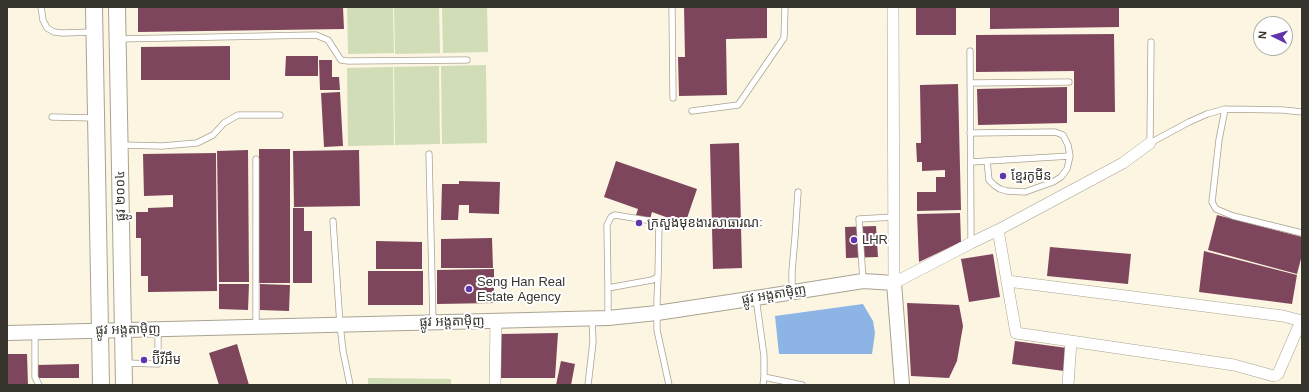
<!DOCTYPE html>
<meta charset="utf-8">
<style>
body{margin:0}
#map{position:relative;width:1309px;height:392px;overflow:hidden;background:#fcf5e2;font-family:Helvetica,sans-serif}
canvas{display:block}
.frame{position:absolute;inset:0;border:8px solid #37342d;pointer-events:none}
.north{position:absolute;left:1253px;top:16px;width:40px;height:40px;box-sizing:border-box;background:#fff;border:1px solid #afaeab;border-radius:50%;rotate:275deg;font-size:11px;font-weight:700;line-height:16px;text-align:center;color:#37342d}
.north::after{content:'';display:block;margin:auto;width:14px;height:18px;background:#6136ad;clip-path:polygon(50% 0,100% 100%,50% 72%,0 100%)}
</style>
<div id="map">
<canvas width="1309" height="392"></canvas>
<div class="frame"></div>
<div class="north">N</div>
</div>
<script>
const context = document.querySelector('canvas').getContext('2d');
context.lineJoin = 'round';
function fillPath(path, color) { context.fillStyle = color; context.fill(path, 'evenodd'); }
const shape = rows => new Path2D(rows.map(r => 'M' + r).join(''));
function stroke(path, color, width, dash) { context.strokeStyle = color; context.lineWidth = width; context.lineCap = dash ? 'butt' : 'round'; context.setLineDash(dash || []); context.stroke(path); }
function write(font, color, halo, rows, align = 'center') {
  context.font = font + ' Helvetica,"Noto Sans Khmer",sans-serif'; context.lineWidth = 4; context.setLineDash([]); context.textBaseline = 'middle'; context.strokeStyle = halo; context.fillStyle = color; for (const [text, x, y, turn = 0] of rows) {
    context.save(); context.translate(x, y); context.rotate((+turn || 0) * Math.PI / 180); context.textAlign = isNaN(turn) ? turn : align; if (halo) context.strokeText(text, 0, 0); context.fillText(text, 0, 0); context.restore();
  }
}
const green = shape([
 [347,7,393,7,394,53,348,54],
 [394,7,439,7,440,53,395,54],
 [442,7,487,7,488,52,443,53],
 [486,65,487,143,442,144,441,66],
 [439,66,440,144,395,145,394,67],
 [393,67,394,145,348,146,347,68],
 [368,378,451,379,451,385,368,385]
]);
const water = shape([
 [863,304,873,321,875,333,872,354,779,354,775,316]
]);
const building = shape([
 [138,7,343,7,344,29,138,32],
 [684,7,767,7,767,38,726,39,727,95,679,96,678,57,685,57],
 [916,7,956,7,956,35,916,35],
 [990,7,1079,7,1079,22,1079,7,1119,7,1119,27,990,29],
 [1114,34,1115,112,1074,112,1074,71,976,72,976,35],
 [230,46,230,80,141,80,141,47],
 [286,56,318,56,318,76,285,76],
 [319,60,332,60,332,77,339,77,340,90,320,90],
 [958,84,961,210,917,211,917,192,936,192,936,177,945,177,945,170,922,171,922,162,917,162,916,143,921,143,920,85],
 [1067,87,1067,123,978,125,977,89],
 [340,92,343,146,324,147,321,93],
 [739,143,742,268,713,269,710,144],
 [259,149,290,149,290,283,259,283],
 [248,150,249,282,219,282,217,151],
 [359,150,360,206,294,207,293,151],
 [216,153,217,291,148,292,148,276,141,276,141,238,136,238,136,212,148,212,148,208,173,207,173,195,144,196,143,154],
 [616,161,697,189,685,224,652,212,650,219,636,215,638,209,604,197],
 [459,181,500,182,499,214,469,213,469,205,459,205,458,220,441,220,442,184,459,184],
 [293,208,304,208,304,231,312,231,312,283,293,283],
 [960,213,961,242,919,262,917,214],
 [1217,215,1302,237,1302,255,1297,274,1208,250],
 [876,226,878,257,846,258,845,227],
 [492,238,493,268,441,268,441,239],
 [376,241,422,242,422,269,376,269],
 [1050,247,1131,254,1128,284,1047,276],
 [1204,251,1297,275,1292,304,1199,292],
 [993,254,1000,297,969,302,961,259],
 [494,269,494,303,437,304,437,270],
 [368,271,423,271,423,305,368,305],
 [219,284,249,284,248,310,219,309],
 [260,284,290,285,289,311,260,310],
 [907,303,959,305,963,326,957,361,949,378,911,376],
 [558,333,555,378,500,378,501,334],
 [1015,341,1067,348,1064,371,1012,364],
 [237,344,249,385,219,385,209,353],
 [7,354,27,354,28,385,7,385],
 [561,361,575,364,571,385,556,385],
 [79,364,79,378,38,378,37,365]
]);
const service = shape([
 [41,7,43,20,47,28,54,32,62,33,94,32],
 [672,7,673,98],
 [118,39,316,35,328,40,341,60,348,61,467,60],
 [1151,42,1150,143,1189,122,1207,114,1225,109,1283,110,1302,112],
 [970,51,971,243],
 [970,83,1069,82],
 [1225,109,1219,140,1212,202,1216,209,1233,216,1302,233],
 [692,111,738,105,784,38,785,7],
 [52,117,94,118],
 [970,133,1055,132,1063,135,1068,145,1070,156,1067,169,1061,177,1053,182,1025,192,1007,191,1000,189,994,185,989,180,987,161],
 [121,145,162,146,197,143,213,135,224,123,238,115,280,115],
 [429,154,433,322],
 [256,159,256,326],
 [971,162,1070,156],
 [333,221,340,325,343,351,350,385],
 [658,277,657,300,657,330,669,385],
 [863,281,859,219,894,217],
 [608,288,652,280,658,277,659,224,658,222,615,215,611,217,607,225,608,288,608,317],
 [792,292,792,271,795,237,798,192],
 [756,298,764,356,764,377,763,385],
 [35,332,35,377,39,385],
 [124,363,158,364,158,330],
 [764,377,802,385],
 [588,385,593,342,592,319]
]);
const minor = shape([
 [893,7,894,283,971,243,998,230,1123,163,1150,143],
 [998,230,1016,333,1234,365,1274,376,1278,374,1301,321],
 [1007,281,1283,316,1302,321],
 [495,385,496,321],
 [1068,385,1071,341]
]);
const tertiary = shape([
 [7,333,608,318,657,313,756,298,863,281,894,283,902,385]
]);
const secondary = shape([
 [94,7,101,385],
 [117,7,124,385]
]);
const markers = [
 [1003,176,4,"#6136ad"],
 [639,223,4,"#6136ad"],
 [854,240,4,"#6136ad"],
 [469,289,4,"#6136ad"],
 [144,360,4,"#6136ad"]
];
const poiNames = [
 ["ខ្មែរកូមីន",1011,176],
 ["ក្រសួងមុខងារសាធារណៈ",647,223],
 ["LHR",862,240],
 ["Seng Han Real",477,282],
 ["Estate Agency",477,297],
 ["ប៊ីវីអឹម",152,360]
];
const streetNames = [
 ["ផ្លូវ ២០០៤",121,196,-91],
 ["ផ្លូវ អង្តតាម៉ិញ",774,295,-9],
 ["ផ្លូវ អង្តតាម៉ិញ",452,322,-1],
 ["ផ្លូវ អង្តតាម៉ិញ",128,330,-1]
];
fillPath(green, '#d1ddb6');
fillPath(water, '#8cb4e4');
fillPath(building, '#7e465c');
stroke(service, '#aaa391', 7);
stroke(minor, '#aaa391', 12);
stroke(tertiary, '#aaa391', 16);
stroke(secondary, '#aaa391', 18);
stroke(service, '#fff', 5.5);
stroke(minor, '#fff', 11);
stroke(tertiary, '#fff', 14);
stroke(secondary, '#fff', 16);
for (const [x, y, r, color] of markers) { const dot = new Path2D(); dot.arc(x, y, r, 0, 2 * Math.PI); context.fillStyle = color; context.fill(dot); stroke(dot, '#fff', 1.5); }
write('13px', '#37342d', '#fff', poiNames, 'left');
write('13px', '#37342d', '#fff', streetNames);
</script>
